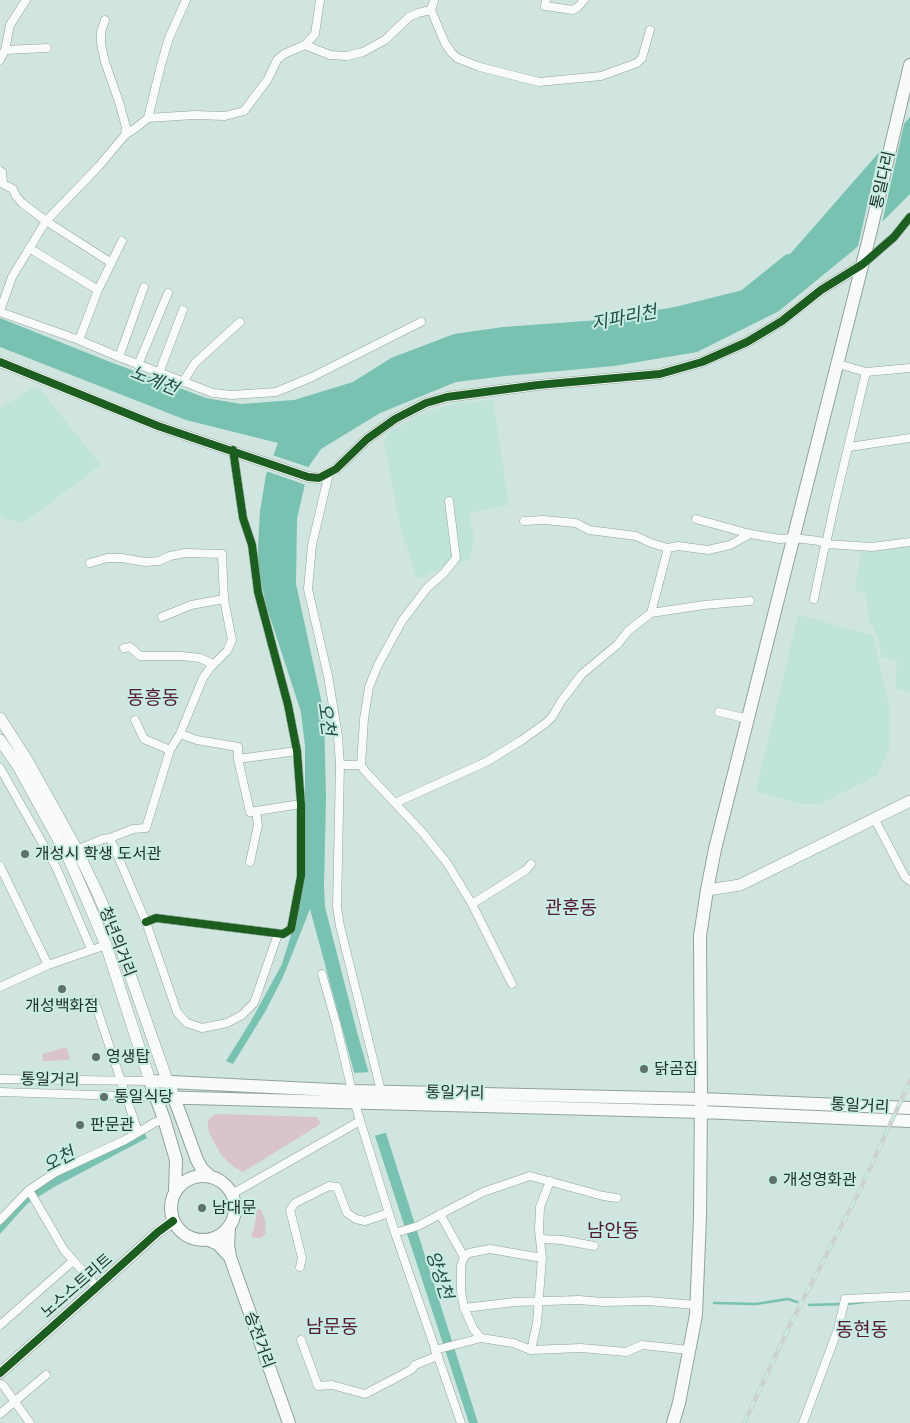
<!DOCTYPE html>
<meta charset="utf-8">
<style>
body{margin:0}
canvas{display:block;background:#d0e5df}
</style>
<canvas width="910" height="1423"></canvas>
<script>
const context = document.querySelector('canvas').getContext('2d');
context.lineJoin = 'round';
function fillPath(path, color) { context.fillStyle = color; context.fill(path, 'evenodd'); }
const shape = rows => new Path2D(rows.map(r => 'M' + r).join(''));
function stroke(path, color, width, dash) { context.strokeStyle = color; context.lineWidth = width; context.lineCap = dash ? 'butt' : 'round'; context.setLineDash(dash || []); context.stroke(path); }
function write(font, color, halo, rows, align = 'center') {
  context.font = font + ' Quicksand,"Noto Sans KR",sans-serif'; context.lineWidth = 4; context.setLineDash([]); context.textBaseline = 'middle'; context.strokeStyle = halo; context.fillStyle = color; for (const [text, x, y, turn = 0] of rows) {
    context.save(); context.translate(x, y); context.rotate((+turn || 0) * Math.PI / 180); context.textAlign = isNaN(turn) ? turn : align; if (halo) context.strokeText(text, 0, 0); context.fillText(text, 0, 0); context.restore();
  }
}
const built = shape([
 [33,387,40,389,101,465,23,523,3,518,0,515,0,408],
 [493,400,509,505,469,513,474,538,470,560,440,569,417,579,400,525,384,443,388,432,425,412,460,402],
 [910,543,910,693,895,688,897,661,881,657,879,639,869,621,866,593,855,591,861,551],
 [798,615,873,635,889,705,889,749,877,776,820,804,800,804,756,791]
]);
const green = shape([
 [66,1047,70,1058,67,1060,43,1061,42,1054],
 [218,1114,317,1117,320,1122,319,1125,243,1172,234,1167,226,1160,220,1153,210,1135,208,1128,208,1120,214,1115],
 [259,1209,261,1210,265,1220,266,1234,261,1238,256,1238,252,1237,252,1233,254,1229,257,1210]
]);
const water = shape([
 [910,117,910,194,855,249,779,311,697,352,614,366,505,376,456,382,380,413,321,449,309,466,297,519,296,584,324,713,326,797,324,886,325,907,357,1032,386,1133,478,1423,469,1423,354,1072,310,909,283,977,265,1012,233,1064,226,1061,251,1021,282,964,294,925,303,881,305,814,305,746,301,712,266,605,258,567,258,547,260,511,266,475,278,443,186,420,0,347,0,318,105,360,206,398,241,404,294,400,353,382,391,358,454,334,503,327,599,320,675,307,763,285],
 [144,1132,147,1138,54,1187,27,1204,0,1234,0,1226,12,1211,34,1191,58,1175]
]);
const pier = shape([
 [905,120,882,223,858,246,880,148],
 [272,455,311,468,306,485,266,471],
 [371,1072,388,1132,374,1136,353,1073]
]);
const stream = shape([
 [714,1303,756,1304,788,1299,797,1302],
 [847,1304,864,1302],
 [809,1305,841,1304]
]);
const river = shape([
 [743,298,789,261]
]);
const minor = shape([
 [434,0,431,10,445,43,451,52,457,58,480,67,539,82,601,76,637,63,642,58,650,30],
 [546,0,545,6,573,10,578,7,584,0],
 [105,20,101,32,101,44,105,62,119,102,126,127,125,135],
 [305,45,330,55,347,56,363,52,385,40,409,17,418,13,431,10],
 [5,50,10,25,26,0],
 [0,60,5,50,47,48],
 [148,118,194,115,225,116,244,111,268,79,277,60,284,54,305,45,315,34,320,0],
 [0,171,2,172,3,184,13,189,16,196,22,203,46,221,110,262],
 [29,248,98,290],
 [864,263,894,237,910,217],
 [0,311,12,277,46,221,99,166,125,135,137,127,148,118,161,65,169,38,186,0],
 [0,312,79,340,119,357,213,393,232,395,276,392,312,377,421,322],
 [79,340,98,290,122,241],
 [119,357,144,287],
 [838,364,866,372,910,368],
 [138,365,168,293],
 [159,373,183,310],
 [183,382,195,363,240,322],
 [849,447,910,438],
 [329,473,312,545,308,589,328,676,338,736,340,765,337,907,340,926,381,1091],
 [449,501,456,558,444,573,427,588,402,621,378,665,369,687,364,719,361,765,364,770,423,833,447,863,472,904,512,984],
 [696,519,750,534,780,539,794,538,819,541,826,544,872,547,910,542],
 [524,521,544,520,576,523,589,530,636,536,651,543,668,548,651,613],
 [668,548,678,546,708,550,730,545,750,534],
 [90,563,107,558,122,558,145,562,159,561,170,556,185,553,222,554,224,599,232,640,227,651,210,668,203,678,180,734,170,750,146,828,133,829,110,838],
 [814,599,824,550,826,544,834,506,866,372],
 [162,617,191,605,224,599],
 [124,648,130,647,140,656,182,656,200,658,213,664],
 [719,712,748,719],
 [135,720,144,739,170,750],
 [180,734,197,740,238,747,238,759,250,812,301,804],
 [238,759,297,751],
 [340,765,361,765],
 [0,768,56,867,91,949],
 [395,803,486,762,522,740,546,723,552,717,562,700,582,674,617,645,628,631,651,613,704,605,750,601],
 [874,818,905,877,910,881],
 [77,850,103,839,110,838,146,922,177,1012,187,1023,202,1028,227,1023,242,1015,254,1003,278,934],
 [250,862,258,825,256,811],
 [0,866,48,965],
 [472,904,526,870,531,864],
 [146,922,156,918,283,934,291,929,301,876,301,804,297,751,288,705,258,592,252,545,243,518,233,450],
 [322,974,336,1023,352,1091],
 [0,987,48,965,106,945],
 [94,1000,138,1132],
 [0,1079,150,1081],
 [0,1092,155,1097],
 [355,1104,395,1233,461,1423],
 [29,1190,64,1250,97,1287],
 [232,1194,360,1121],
 [440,1214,464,1257],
 [0,1220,29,1190,56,1172,125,1140,154,1123,164,1119],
 [395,1233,418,1226,483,1192,530,1176,603,1196,617,1198],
 [541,1239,562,1240,594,1246],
 [542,1258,490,1249,469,1253,464,1257,461,1266,461,1291,464,1308,474,1330,481,1338,513,1343,531,1350,581,1348,626,1352,642,1345,689,1350],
 [300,1267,302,1258,290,1210,295,1203,329,1186,337,1187,347,1213,356,1219,365,1221,389,1213],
 [464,1308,515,1302,579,1300,603,1302,648,1301,696,1305],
 [0,1325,73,1261],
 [301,1340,318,1386,332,1385,365,1394,411,1370,415,1365,437,1356],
 [435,1350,481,1338],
 [531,1350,537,1323,542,1258,539,1230,540,1207,550,1181],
 [0,1384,3,1385,30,1423],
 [0,1414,46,1375],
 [803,1423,838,1329,845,1299,910,1296]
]);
const tertiary = shape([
 [0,362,158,426,308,477,319,478,336,469,367,439,395,419,426,403,447,397,538,385,660,374,702,362,747,342,782,321,821,290,863,264]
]);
const secondary = shape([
 [0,718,27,760,77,850,98,894,118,940,167,1080],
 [0,740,18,766,68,857,87,900,106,945,150,1081],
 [707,890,740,885,910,801],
 [0,1373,97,1287,158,1232,173,1221]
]);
const primary = shape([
 [172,1092,197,1160,202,1169,211,1177],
 [155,1097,701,1112,910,1121],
 '171 1208a32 32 0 1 1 64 0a32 32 0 1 1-64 0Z',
 [175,1191,176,1160,164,1119,150,1081,352,1091,701,1099,910,1108],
 [209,1240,218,1244,230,1257,228,1245,229,1228],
 [230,1257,289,1423],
 [673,1423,679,1403,696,1315,700,1217,701,1099,700,936,707,890,715,849,869,238,910,65]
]);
const rail = shape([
 [744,1423,789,1327,860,1190,910,1081]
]);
const cycleway = shape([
 [0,362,158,426,308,477,319,478,336,469,367,439,395,419,426,403,447,397,538,385,660,374,702,362,747,342,782,321,821,290,863,264,894,237,910,217],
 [146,922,156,918,283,934,291,929,301,876,301,804,297,751,288,705,258,592,252,545,243,518,233,450],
 [0,1373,97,1287,158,1232,173,1221]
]);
const markers = [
 [25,854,5,"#60706b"],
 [62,989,5,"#60706b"],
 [96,1057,5,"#60706b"],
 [644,1069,5,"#60706b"],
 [104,1097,5,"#60706b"],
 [80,1125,5,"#60706b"],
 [773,1180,5,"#60706b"],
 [202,1208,5,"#60706b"]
];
const streetNames = [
 ["통일다리",883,180,-77],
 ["청년의거리",117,942,69],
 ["통일거리",50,1080,1],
 ["통일거리",455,1093,1],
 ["통일거리",860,1106,3],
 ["노스스트리트",77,1286,-41],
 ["승전거리",259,1340,70]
];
const poiNames = [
 ["개성시 학생 도서관",35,854],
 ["개성백화점",62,1006,"center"],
 ["영생탑",106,1057],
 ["닭곰집",654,1069],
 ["통일식당",114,1097],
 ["판문관",90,1125],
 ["개성영화관",783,1180],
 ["남대문",212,1208]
];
const waterNames = [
 ["지파리천",624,318,-11],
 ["노계천",154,381,22],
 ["오천",326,719,82],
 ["오천",59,1160,-28],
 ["양성천",439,1275,72]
];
const quarterNames = [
 ["동흥동",153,698],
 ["관훈동",571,908],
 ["남안동",613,1231],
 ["남문동",332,1327],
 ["동현동",862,1330]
];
fillPath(built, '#c1e4da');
fillPath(green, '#d9c4ce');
fillPath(water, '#79c1b1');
fillPath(pier, '#d0e5df');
stroke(stream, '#79c1b1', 2.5);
stroke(river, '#79c1b1', 14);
stroke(minor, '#92a29e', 9);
stroke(tertiary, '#92a29e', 11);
stroke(secondary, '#92a29e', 12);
stroke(primary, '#92a29e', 14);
stroke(minor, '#f8fbfa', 8);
stroke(tertiary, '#f8fbfa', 10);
stroke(secondary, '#f8fbfa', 11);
stroke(primary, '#f8fbfa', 12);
stroke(rail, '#ccd2d1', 4.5);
stroke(rail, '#c8ede3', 2.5, [8]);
stroke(cycleway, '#1b5e20', 8);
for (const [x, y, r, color] of markers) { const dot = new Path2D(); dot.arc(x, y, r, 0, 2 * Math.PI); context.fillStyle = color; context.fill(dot); stroke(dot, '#c8ede3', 2); }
write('16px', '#23312d', '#c8ede3', streetNames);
write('16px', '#23312d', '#c8ede3', poiNames, 'left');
write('italic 18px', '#234d43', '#c8ede3', waterNames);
write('19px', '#561738', '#c8ede3', quarterNames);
</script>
